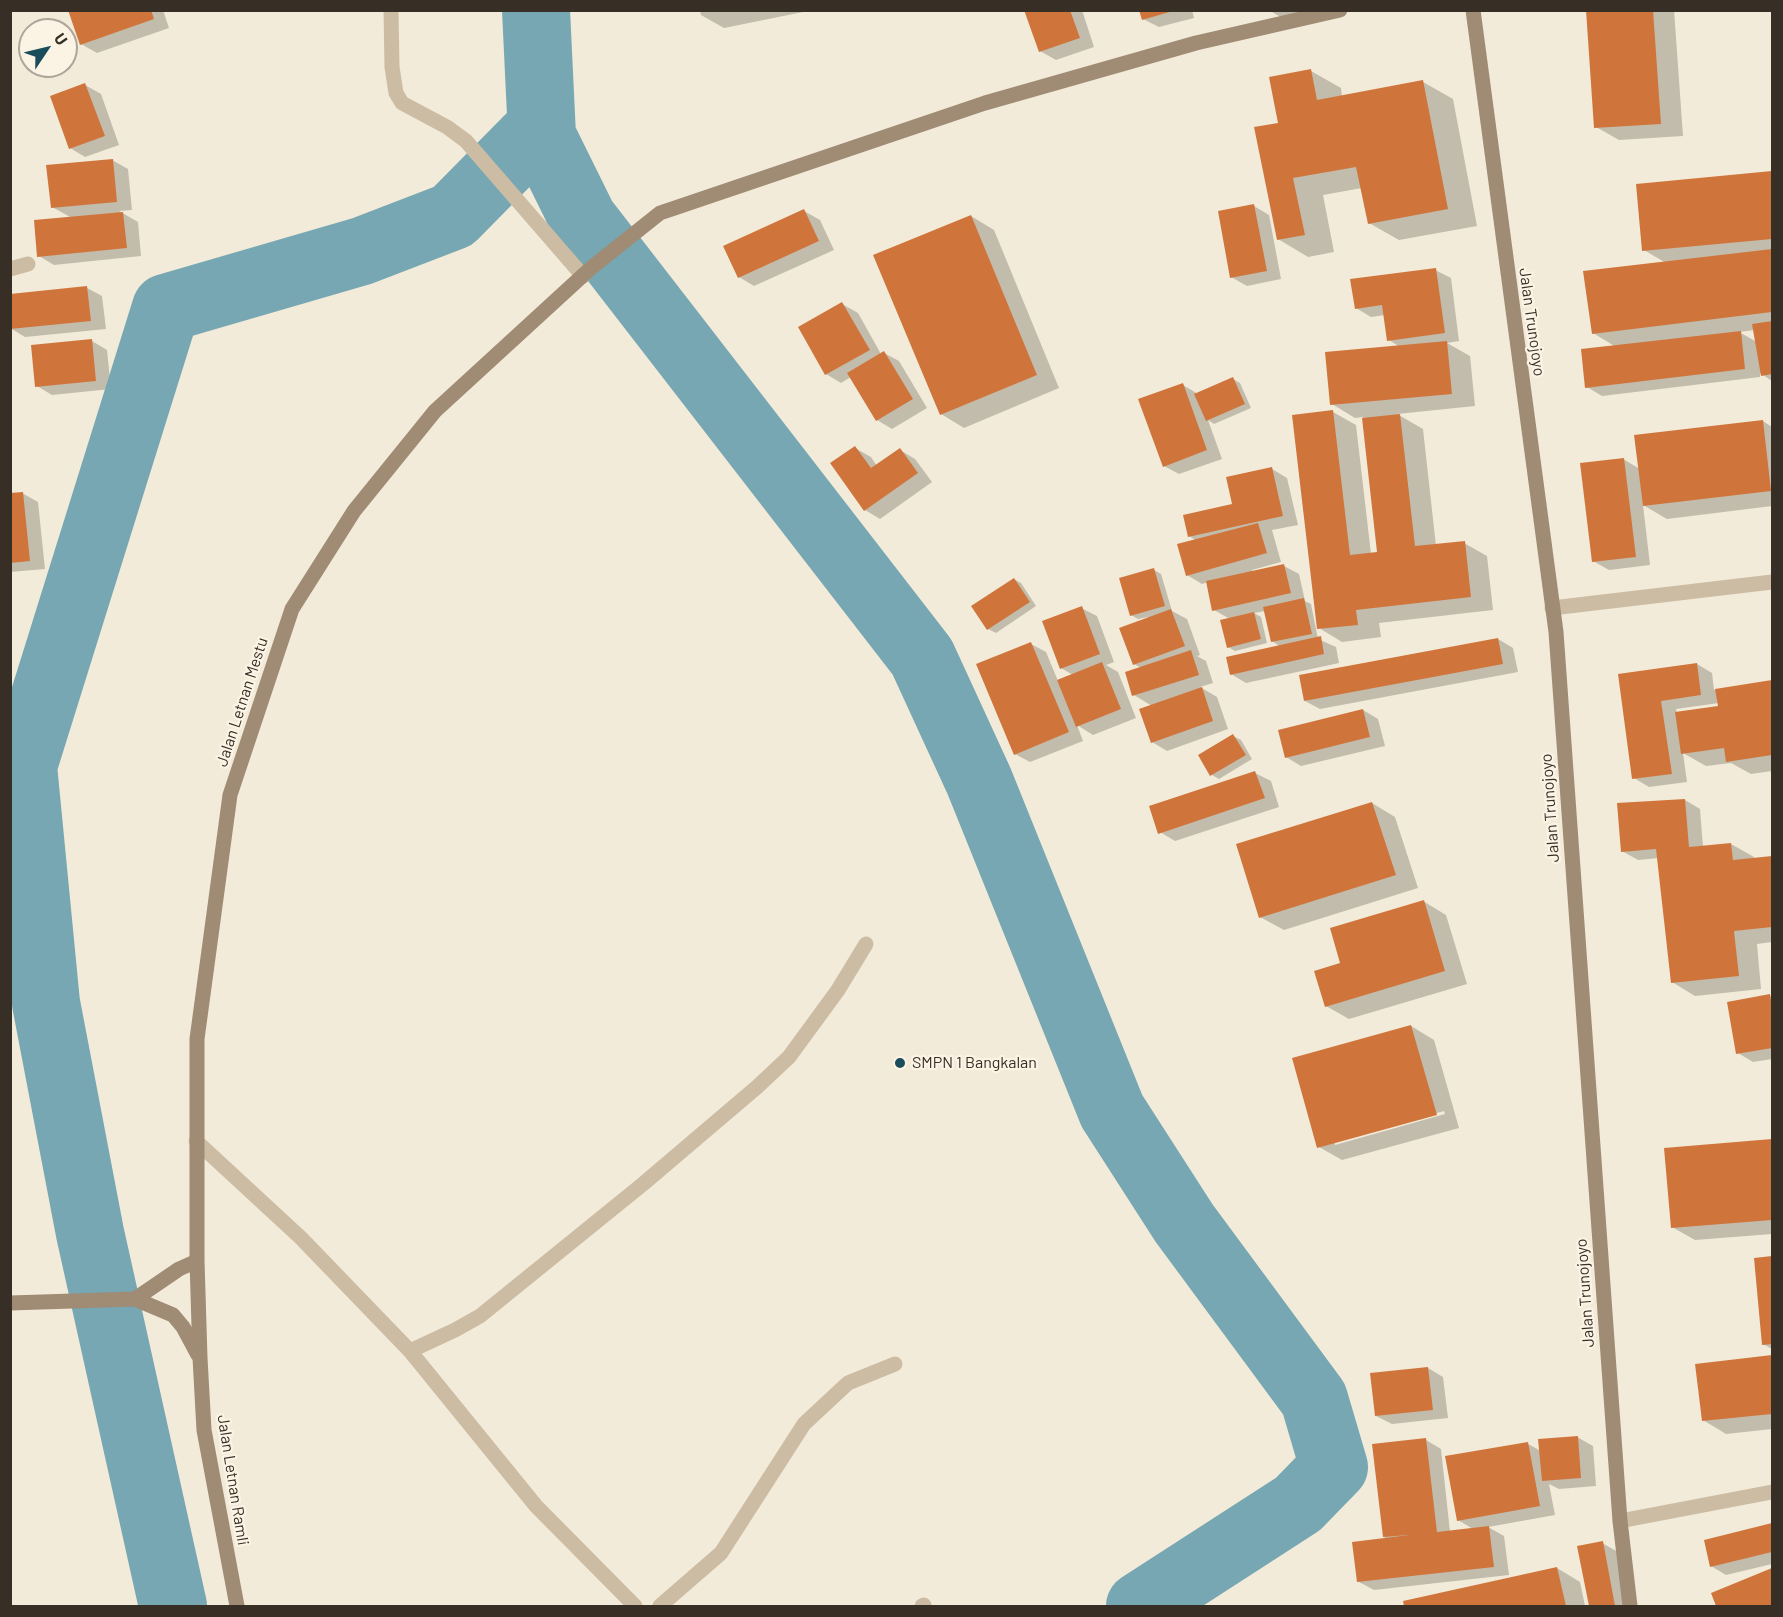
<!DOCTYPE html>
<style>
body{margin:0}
#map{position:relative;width:1783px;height:1617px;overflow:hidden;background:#f3ebd9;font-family:Barlow,sans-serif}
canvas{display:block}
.frame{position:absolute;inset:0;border:12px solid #372e26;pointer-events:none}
.north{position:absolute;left:18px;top:18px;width:60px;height:60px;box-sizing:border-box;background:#fbf4e5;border:2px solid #ada599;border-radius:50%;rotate:55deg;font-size:16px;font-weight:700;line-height:24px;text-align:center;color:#372e26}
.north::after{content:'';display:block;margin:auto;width:21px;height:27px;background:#194d5b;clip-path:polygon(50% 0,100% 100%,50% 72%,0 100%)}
</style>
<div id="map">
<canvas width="1783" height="1617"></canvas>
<div class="frame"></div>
<div class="north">U</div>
</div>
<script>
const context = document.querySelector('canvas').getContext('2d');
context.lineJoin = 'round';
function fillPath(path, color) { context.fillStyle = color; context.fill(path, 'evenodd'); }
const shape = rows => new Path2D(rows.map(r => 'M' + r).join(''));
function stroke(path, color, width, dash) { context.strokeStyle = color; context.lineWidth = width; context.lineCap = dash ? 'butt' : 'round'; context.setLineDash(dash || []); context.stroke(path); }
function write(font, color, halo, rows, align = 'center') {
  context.font = font + ' Barlow,sans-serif'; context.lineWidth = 4.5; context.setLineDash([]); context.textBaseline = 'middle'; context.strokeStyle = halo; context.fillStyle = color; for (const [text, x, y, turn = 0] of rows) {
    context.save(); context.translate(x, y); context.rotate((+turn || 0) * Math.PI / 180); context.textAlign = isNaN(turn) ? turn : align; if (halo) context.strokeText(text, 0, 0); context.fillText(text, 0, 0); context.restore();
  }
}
const shadow = shape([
 [69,10,163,10,169,28,97,53,81,44],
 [700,10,813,10,724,28,701,15],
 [1026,10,1082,10,1094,47,1056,60,1040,51],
 [1141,10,1192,10,1194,18,1159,27,1143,19],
 [1269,10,1305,10,1282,18],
 [1587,10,1674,10,1683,136,1619,140,1596,127],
 [1311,71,1341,88,1342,97,1423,82,1453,99,1477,226,1399,240,1369,223,1362,188,1323,195,1334,252,1308,257,1278,239,1280,124],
 [85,85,101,94,119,145,85,157,70,148],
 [112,160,128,169,132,210,119,211,138,222,141,256,54,265,39,256,72,218,52,207],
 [1772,173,1772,381,1760,373,1760,377,1602,396,1587,387,1616,347,1593,333,1666,263,1644,250,1638,186],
 [1755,330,1757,342,1739,332],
 [1254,206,1269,215,1281,279,1247,286,1231,277],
 [804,211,820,220,834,250,754,286,739,277],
 [971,216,994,230,1059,388,964,428,941,414],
 [1435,270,1451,278,1459,341,1447,343,1470,356,1475,406,1397,414,1423,429,1436,546,1464,543,1487,556,1493,610,1379,623,1381,637,1342,642,1319,628,1333,412,1356,425,1371,554,1379,554,1363,417,1355,418,1332,404,1400,347,1389,340,1385,315,1371,317,1356,308],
 [87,288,102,296,106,329,25,337,10,328],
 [842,304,858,313,881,354,884,353,899,361,927,408,892,429,877,420,851,377,841,383,826,374],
 [92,341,107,350,111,389,52,395,37,386],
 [1233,379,1240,383,1251,408,1214,424,1208,420,1222,459,1179,474,1164,466,1183,385,1198,394],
 [1763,421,1772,427,1772,506,1667,519,1643,505,1650,565,1609,570,1593,561,1623,459,1640,469],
 [855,448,871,457,877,466,900,450,915,459,932,482,880,519,865,510],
 [1272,469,1287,478,1298,525,1272,530,1281,562,1252,570,1252,573,1284,566,1299,574,1305,601,1311,604,1318,639,1336,647,1339,663,1246,683,1231,674,1281,647,1272,641,1265,611,1254,613,1261,617,1267,643,1235,651,1228,647,1230,619,1214,610,1208,582,1202,584,1187,575,1197,541,1189,536,1234,505],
 [22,493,38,502,45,569,10,572,10,495],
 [1154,570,1161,574,1172,611,1187,619,1200,655,1197,656,1206,661,1213,683,1200,687,1217,697,1228,729,1167,751,1152,742,1152,706,1134,695,1141,668,1134,664,1148,619,1148,617,1138,619,1131,615],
 [1014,579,1021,583,1036,606,996,633,988,629,973,606],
 [1081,608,1097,616,1114,662,1106,665,1118,672,1136,718,1093,735,1077,725,1083,741,1030,762,1015,754,1031,644,1046,652,1058,681,1073,675,1061,668],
 [1498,639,1513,648,1518,672,1320,709,1305,701],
 [1697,664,1712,673,1714,690,1772,682,1772,771,1751,774,1731,763,1706,766,1683,753,1687,782,1649,787,1634,778,1619,675],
 [1719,703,1720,707,1677,714,1676,709],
 [1363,710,1378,719,1385,746,1301,766,1286,757],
 [1233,736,1241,740,1252,759,1219,779,1212,775],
 [1255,773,1271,781,1279,807,1175,841,1160,832],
 [1685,800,1700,809,1703,847,1731,844,1754,857,1754,859,1772,858,1772,942,1757,944,1761,989,1695,996,1672,982,1659,858,1638,860,1622,851],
 [1372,803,1395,817,1418,888,1284,930,1260,917],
 [1423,901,1446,915,1467,984,1349,1019,1326,1006,1342,964],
 [1770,996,1772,998,1772,1059,1753,1062,1738,1053],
 [1411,1026,1434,1040,1459,1128,1342,1160,1319,1147],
 [1444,1111,1445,1114,1335,1145,1335,1142],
 [1772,1141,1772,1234,1695,1240,1672,1227,1665,1149],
 [1772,1258,1772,1349,1763,1344,1755,1259],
 [1772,1357,1772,1429,1726,1434,1703,1420,1697,1365],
 [1428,1368,1443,1377,1448,1418,1392,1424,1376,1416],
 [1577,1437,1593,1446,1596,1486,1559,1489,1549,1484,1555,1515,1488,1527,1504,1536,1509,1575,1374,1590,1359,1582,1385,1540,1374,1445,1426,1440,1441,1449,1450,1532,1473,1529,1458,1520,1528,1444,1541,1451],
 [1772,1525,1772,1564,1726,1575,1711,1566,1705,1541],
 [1602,1543,1618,1552,1628,1606,1590,1606,1579,1547],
 [1557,1568,1580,1582,1585,1606,1406,1606,1405,1602],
 [1772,1570,1772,1606,1718,1606,1713,1594]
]);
const river = shape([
 [536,10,542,136,583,219,922,657,979,781,1112,1111,1184,1223,1314,1399,1334,1467,1298,1504,1140,1606],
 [173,1606,90,1233,46,1003,23,766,166,308,362,251,453,216,531,137,542,136]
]);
const building = shape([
 [68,10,151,10,154,19,80,45],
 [1024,10,1070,10,1080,38,1039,52],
 [1139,10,1172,10,1173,11,1142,20],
 [1586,10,1653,10,1661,124,1594,128],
 [1311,69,1317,100,1423,80,1448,209,1368,224,1356,167,1293,178,1305,235,1277,240,1254,127,1278,123,1269,77],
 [85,83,105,136,69,149,50,96],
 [113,159,117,202,51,208,46,165],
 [1772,171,1772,239,1642,251,1636,184],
 [1254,204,1267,271,1230,278,1218,211],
 [804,209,819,241,738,278,723,246],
 [123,212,127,248,37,257,34,220],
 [971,215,1037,375,940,415,873,255],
 [1772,249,1772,312,1592,334,1583,271],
 [1436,268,1445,333,1387,341,1382,305,1355,309,1350,279],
 [87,286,91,321,10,329,10,294],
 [842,302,870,350,825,375,798,327],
 [1772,321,1772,374,1761,376,1752,324],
 [1741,331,1745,369,1585,388,1581,349],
 [92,339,96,381,35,387,31,345],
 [1447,341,1452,394,1330,405,1325,352],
 [884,351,913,399,876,421,847,373],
 [1233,377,1245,404,1206,421,1194,394],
 [1183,383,1207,450,1163,467,1138,399],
 [1333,410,1350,555,1377,552,1362,418,1400,414,1415,546,1465,541,1471,597,1356,610,1358,625,1317,629,1292,415],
 [1763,420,1771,491,1643,506,1634,435],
 [855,446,871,468,900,448,918,473,864,511,830,463],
 [1624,458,1636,557,1592,562,1580,463],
 [1272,467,1283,516,1188,537,1183,515,1232,504,1226,477],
 [23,492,30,561,10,563,10,493],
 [1258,523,1267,553,1186,576,1177,544],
 [1284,564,1291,593,1212,611,1206,581],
 [1154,568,1165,606,1130,616,1119,578],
 [1014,578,1030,602,987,630,971,606],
 [1304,598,1312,634,1271,642,1263,607],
 [1082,606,1100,654,1060,669,1042,621],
 [1171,609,1185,646,1133,665,1119,628],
 [1254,612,1261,639,1227,648,1220,620],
 [1321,636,1324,654,1230,675,1226,657],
 [1498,638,1503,664,1304,701,1299,675],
 [1031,642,1069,732,1014,755,976,664],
 [1191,650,1199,675,1132,696,1125,672],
 [1102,662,1121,709,1076,727,1057,680],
 [1697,663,1701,695,1661,701,1672,774,1632,779,1618,674],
 [1772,680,1772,755,1726,762,1724,748,1681,754,1675,712,1718,706,1715,689],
 [1202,687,1213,721,1151,743,1139,709],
 [1363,709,1370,737,1285,758,1278,730],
 [1233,734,1246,755,1210,776,1198,755],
 [1255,771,1265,798,1158,834,1149,806],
 [1685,799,1689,847,1731,843,1733,860,1772,856,1772,927,1734,931,1739,976,1671,983,1656,849,1621,852,1617,803],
 [1372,802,1396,875,1259,918,1236,844],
 [1424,900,1445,971,1325,1007,1314,971,1340,963,1330,928],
 [1770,994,1772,1009,1772,1048,1736,1054,1727,1002],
 [1411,1025,1437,1115,1317,1148,1292,1058],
 [1772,1139,1772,1220,1671,1228,1664,1148],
 [1772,1256,1772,1344,1762,1345,1754,1258],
 [1772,1355,1772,1414,1702,1421,1695,1364],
 [1428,1367,1433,1410,1375,1416,1370,1373],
 [1578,1436,1581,1478,1542,1481,1538,1439],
 [1426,1438,1437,1532,1489,1526,1494,1567,1357,1582,1352,1542,1409,1535,1383,1537,1372,1444],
 [1528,1442,1540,1506,1457,1521,1445,1456],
 [1772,1523,1772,1552,1710,1567,1704,1540],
 [1603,1541,1615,1606,1589,1606,1577,1546],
 [1557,1567,1566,1606,1404,1606,1403,1601],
 [1772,1568,1772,1606,1716,1606,1711,1593]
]);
const street = shape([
 [391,10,392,67,396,93,402,103,447,127,466,141,583,276],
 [10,269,28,264],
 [1552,608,1772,582],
 [196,1141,301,1238,410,1351,536,1506,635,1606],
 [410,1351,455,1330,480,1316,643,1184,757,1087,789,1057,838,990,866,944],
 [1620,1521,1772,1492],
 [660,1606,721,1553,804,1424,848,1383,895,1364],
 [922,1606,924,1605]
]);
const secondary = shape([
 [1473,10,1556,632,1620,1521,1630,1606],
 [135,1299,179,1269,197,1261],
 [10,1303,135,1299,173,1315,183,1327,198,1355],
 [237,1606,204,1430,200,1358,197,1261,197,1039,230,795,292,609,354,511,435,411,591,268,660,213,985,103,1196,43,1340,10]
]);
const markers = [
 [900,1063,6,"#194d5b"]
];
const streetNames = [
 ["Jalan Trunojoyo",1532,322,82],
 ["Jalan Letnan Mestu",242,702,-72],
 ["Jalan Trunojoyo",1550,808,-94],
 ["Jalan Trunojoyo",1585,1293,-94],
 ["Jalan Letnan Ramli",233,1480,81]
];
const poiNames = [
 ["SMPN 1 Bangkalan",912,1063]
];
fillPath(shadow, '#0003');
stroke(river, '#76a7b2', 68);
fillPath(building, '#cf753b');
stroke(street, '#ccbca4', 15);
stroke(secondary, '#a08b75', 15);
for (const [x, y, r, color] of markers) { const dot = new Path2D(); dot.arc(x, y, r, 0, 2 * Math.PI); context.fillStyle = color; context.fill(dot); stroke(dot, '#fbf4e5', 2); }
write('16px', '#372e26', '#fbf4e5', streetNames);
write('16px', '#372e26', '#fbf4e5', poiNames, 'left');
</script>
